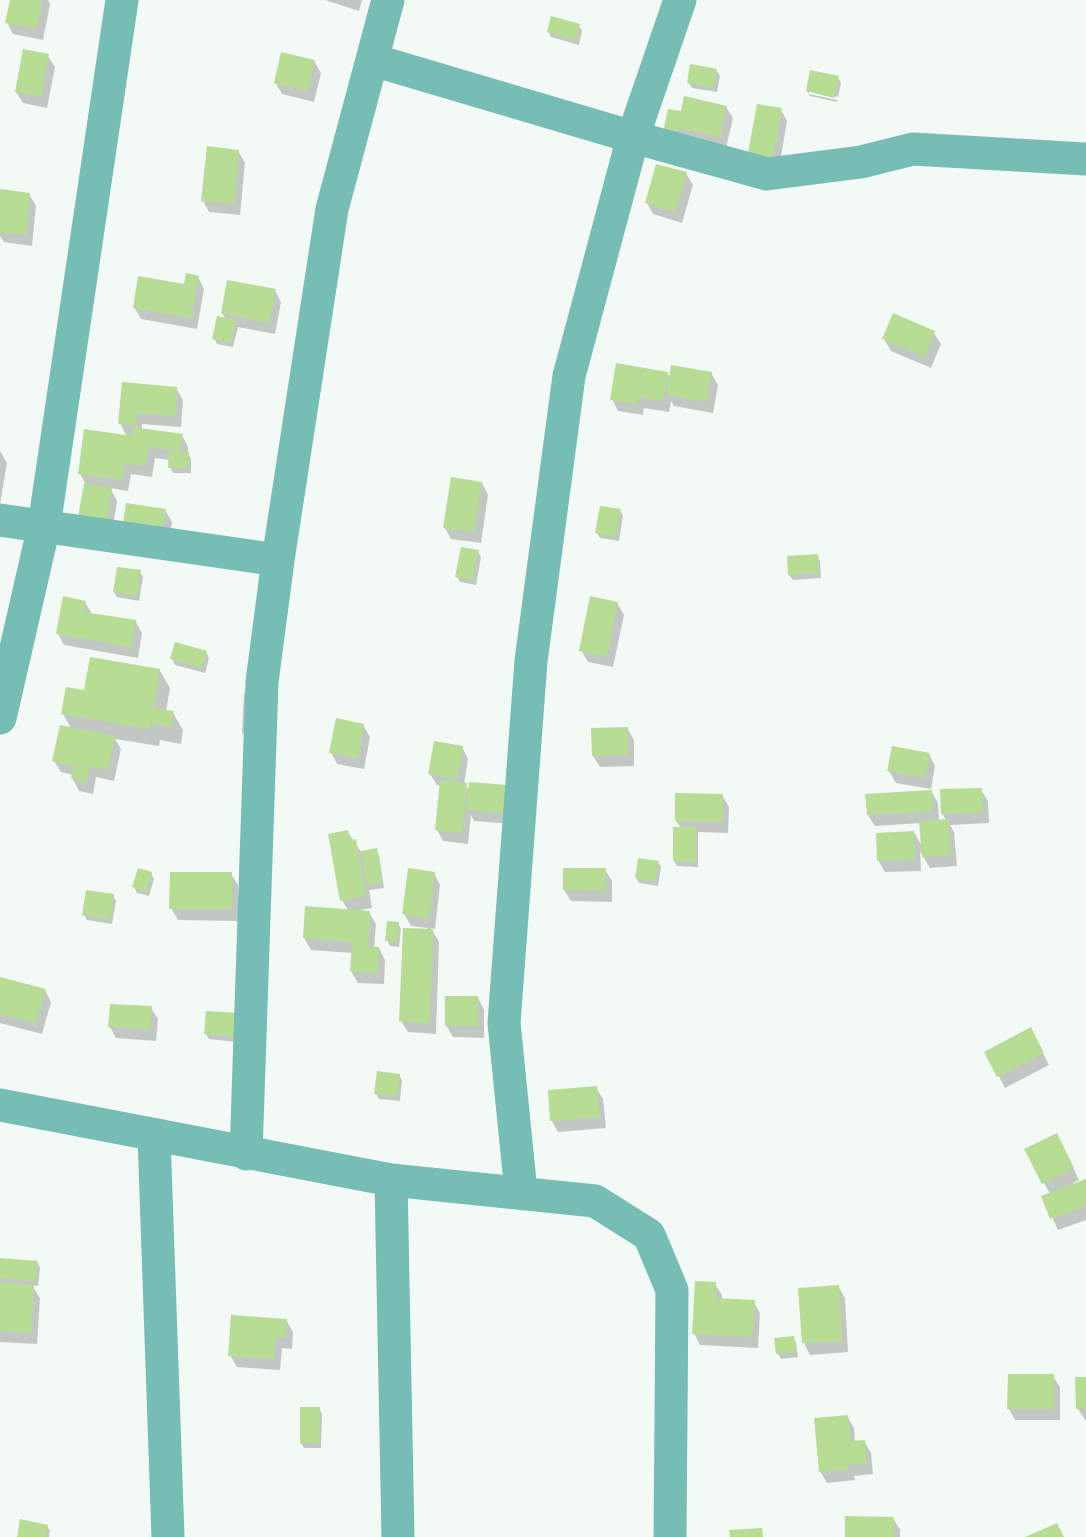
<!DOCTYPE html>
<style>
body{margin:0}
canvas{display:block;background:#f3f9f5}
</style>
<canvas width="1086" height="1537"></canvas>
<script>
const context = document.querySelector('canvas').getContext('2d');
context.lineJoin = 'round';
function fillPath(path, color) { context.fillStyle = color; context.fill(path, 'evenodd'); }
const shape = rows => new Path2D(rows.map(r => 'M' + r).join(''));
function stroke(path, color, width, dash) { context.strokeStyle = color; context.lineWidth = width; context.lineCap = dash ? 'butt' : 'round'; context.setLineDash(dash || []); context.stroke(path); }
const shadow = shape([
 [11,0,48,0,50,4,43,40,13,34,7,22],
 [325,0,362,0,359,11],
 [579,26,582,31,579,45,551,37,548,31],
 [48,56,55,67,47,108,23,103,16,92],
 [314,61,321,73,314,102,282,94,275,82],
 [716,70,720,76,717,92,692,88,689,83],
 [838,78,841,83,838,97,809,91,809,94,837,100,837,102,810,96,807,91],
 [726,107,733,118,726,148,670,148,682,113],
 [781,110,787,121,778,174,756,170],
 [238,151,245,163,240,215,209,212,203,201],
 [686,173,693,185,682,223,653,214,647,203],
 [29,194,36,206,32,246,4,242,0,236,0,204],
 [198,277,204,289,197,329,141,319,134,307,185,285],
 [275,291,281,302,275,334,238,327,233,347,217,344,214,338,226,320,222,313],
 [934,333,941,344,931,368,891,351,884,339],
 [667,373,670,378,711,373,718,385,713,413,674,406,671,401,669,412,644,408,643,415,618,411,612,399],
 [176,388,183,400,181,427,142,424,142,430,182,435,188,447,188,453,191,459,191,473,173,473,170,467,170,460,155,458,152,477,131,474,128,491,110,488,117,501,111,539,78,523,85,483,80,473,127,437,120,423],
 [0,451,7,463,0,504],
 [482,483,488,495,481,543,451,539,445,528],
 [165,510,172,522,168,548,130,542],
 [620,510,623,516,619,541,600,538,597,533],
 [478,552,481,557,476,585,460,582,457,577],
 [817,556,820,561,821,578,793,580,789,575],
 [140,572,143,577,139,601,117,597,114,592],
 [85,602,92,614,136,622,142,633,138,658,64,645,58,634],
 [617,603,624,615,613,667,588,662,581,650],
 [206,652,209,658,205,673,175,665,172,659],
 [160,671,170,688,166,711,173,713,183,730,181,744,160,740,159,746,115,739,121,749,114,781,96,777,93,794,79,791,73,779,73,775,61,772,54,761,71,728,63,714,85,692],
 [244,693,265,694,249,744,242,732],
 [363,725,370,737,364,769,337,764,331,752],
 [627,728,634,740,634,766,600,767,593,756],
 [462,747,468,759,464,784,469,790,507,786,511,824,474,821,471,815,468,844,443,841,437,830,441,786,437,785,430,774],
 [929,754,935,766,931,789,896,783,889,771],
 [981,790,988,801,989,823,950,825,954,832,957,866,930,868,920,851,921,871,885,872,878,860,914,832,923,848,921,823,875,826,868,815,931,791,938,803,939,821,946,820,942,813],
 [722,795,729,807,728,833,698,832,698,867,677,866,674,861,681,828,676,821],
 [347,831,361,852,376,850,379,855,384,888,369,890,372,908,359,910,369,912,376,924,374,948,379,948,385,960,384,984,358,983,351,971,353,953,311,950,304,938,348,910,342,900],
 [658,862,661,867,658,886,639,883,636,877],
 [605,870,612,881,612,902,571,901,564,890],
 [151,873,154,879,149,896,137,893,134,887],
 [434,873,440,885,435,929,431,928,439,942,436,1034,408,1032,401,1021,428,928,411,926,404,914],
 [231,874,238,885,238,921,178,920,171,908],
 [113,896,116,901,112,924,87,920,84,915],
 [398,923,401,929,399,947,390,946,387,940],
 [0,978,45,990,51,1002,42,1034,0,1023],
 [478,998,484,1010,484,1038,453,1037,446,1025],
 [151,1008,158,1019,156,1041,116,1038,110,1027],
 [236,1015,237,1042,209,1039,206,1034],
 [1037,1041,1049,1065,1005,1088,986,1052],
 [399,1075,402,1080,400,1101,379,1099,376,1093],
 [596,1088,603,1099,606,1128,558,1132,552,1121,549,1092],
 [1063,1146,1079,1180,1073,1183,1074,1185,1086,1181,1086,1220,1058,1230,1043,1197,1050,1194,1026,1150],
 [0,1259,37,1262,40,1268,38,1286,32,1285,40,1298,37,1344,0,1342],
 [715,1284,722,1295,722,1300,754,1302,760,1313,758,1348,700,1345,694,1333],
 [838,1286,845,1298,848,1352,810,1355,804,1343,800,1289],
 [286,1320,293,1332,292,1349,282,1348,280,1370,237,1367,230,1355],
 [793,1337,796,1343,798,1357,781,1359,778,1354,776,1339],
 [1053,1376,1060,1387,1060,1420,1015,1420,1009,1409],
 [1086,1378,1086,1420,1085,1420,1078,1409],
 [319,1408,322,1414,321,1448,304,1448,301,1443],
 [847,1416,854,1428,855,1442,864,1441,871,1453,873,1474,854,1476,855,1480,827,1483,820,1471],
 [893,1518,900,1530,900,1537,846,1537],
 [47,1526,50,1531,49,1537,19,1537]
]);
const building = shape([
 [10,0,42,0,37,29,5,23],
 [551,16,580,24,576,40,547,32],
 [23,49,49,54,41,97,15,92],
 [281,52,315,60,308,91,274,83],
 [690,64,717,69,714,88,687,83],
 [810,70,839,76,834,98,806,91],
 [684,96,727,106,720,137,677,128,675,139,662,137,668,109,681,111],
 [757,104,782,108,772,163,747,158],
 [207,146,239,150,234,204,201,201],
 [656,164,687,172,676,212,645,203],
 [0,189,30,193,26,235,0,232],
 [186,273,199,276,191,318,133,308,138,276,184,284],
 [227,280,276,289,269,323,221,313],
 [893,313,935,331,925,357,882,339],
 [217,316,236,320,231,342,212,339],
 [616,363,668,372,663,401,638,397,637,404,610,400],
 [671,365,712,372,707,402,666,395],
 [122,382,177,387,175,416,137,413,136,425,118,424],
 [133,427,183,434,180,451,149,447,146,466,125,463,122,480,78,474,84,429,132,436],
 [169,451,189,452,189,468,168,468],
 [451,477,482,482,474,532,443,528],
 [84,483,112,488,105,528,77,523],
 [126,503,166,509,161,537,122,531],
 [600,506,621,509,616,537,595,533],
 [461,547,479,550,473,580,455,577],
 [818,554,819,573,788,575,787,556],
 [117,567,141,570,137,596,113,592],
 [63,596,86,601,84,612,136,620,132,647,56,634],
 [590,596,618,602,607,657,579,651],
 [175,642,207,651,202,668,170,659],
 [90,657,160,669,154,708,174,711,171,727,151,723,150,729,61,714,66,687,84,690],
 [336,718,364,724,358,758,329,753],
 [60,725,115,736,108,770,90,766,86,783,71,779,73,766,52,761],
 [628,727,628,755,592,756,591,728],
 [434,741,463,746,457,779,428,774],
 [892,746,930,753,925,778,887,771],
 [440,780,467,783,462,833,435,830],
 [469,782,507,785,505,813,466,810],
 [982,788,983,812,941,814,940,789],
 [932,790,933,811,867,815,865,794],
 [675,793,723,794,723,822,675,821],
 [948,819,951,855,922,857,919,821],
 [673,827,696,827,696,862,673,861],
 [348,830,350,840,356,839,366,896,340,901,328,834],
 [914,831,915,859,877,861,876,833],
 [377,848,382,883,366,885,361,851],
 [638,858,659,861,655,881,635,878],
 [138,868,152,872,146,892,132,887],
 [408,868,435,872,429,918,402,914],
 [563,868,606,868,606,891,563,890],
 [170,872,232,872,232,909,169,909],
 [86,890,114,894,110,919,82,915],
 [305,906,370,911,368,946,379,947,378,973,350,971,352,942,303,938],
 [387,921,399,922,397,942,385,941],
 [403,928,433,929,430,1023,399,1021],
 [0,977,46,989,36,1023,0,1014],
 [445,996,478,996,478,1026,445,1026],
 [110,1004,152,1006,150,1029,108,1027],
 [206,1011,237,1013,235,1037,204,1034],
 [1031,1027,1044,1053,997,1077,984,1052],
 [377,1071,400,1074,398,1096,374,1094],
 [597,1086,600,1117,550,1121,548,1090],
 [1057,1133,1074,1168,1042,1184,1024,1149],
 [1086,1179,1086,1206,1050,1219,1041,1196],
 [0,1258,38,1261,36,1281,0,1278],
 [695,1281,716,1282,716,1298,755,1300,752,1337,692,1334],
 [0,1283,34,1285,31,1333,0,1331],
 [839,1285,842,1341,802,1343,798,1288],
 [231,1315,287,1319,286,1338,276,1337,274,1359,228,1356],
 [794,1336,796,1352,776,1354,774,1338],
 [1008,1374,1054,1374,1054,1409,1007,1409],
 [1075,1377,1086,1377,1086,1409,1076,1409],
 [300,1407,320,1407,319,1443,300,1443],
 [848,1415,851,1441,865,1440,867,1463,848,1465,849,1469,819,1472,814,1418],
 [845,1516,894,1517,894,1537,845,1537],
 [20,1519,48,1525,46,1537,17,1537],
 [1057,1523,1064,1537,1025,1537],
 [762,1528,763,1537,730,1537,729,1530]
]);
const minor = shape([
 [373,60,633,137,767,174,861,162,913,149,1086,159],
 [0,520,278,560],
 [0,718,44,526,122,0],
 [0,1105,391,1180,595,1201,649,1235,672,1290,670,1537],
 [154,1136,168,1537],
 [246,1154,262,682,278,560,332,209,388,0],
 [391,1180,398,1537],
 [521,1192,504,1023,531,661,569,376,633,137,680,0]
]);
fillPath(shadow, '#0003');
fillPath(building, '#b7dc94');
stroke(minor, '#75bdb5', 33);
</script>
